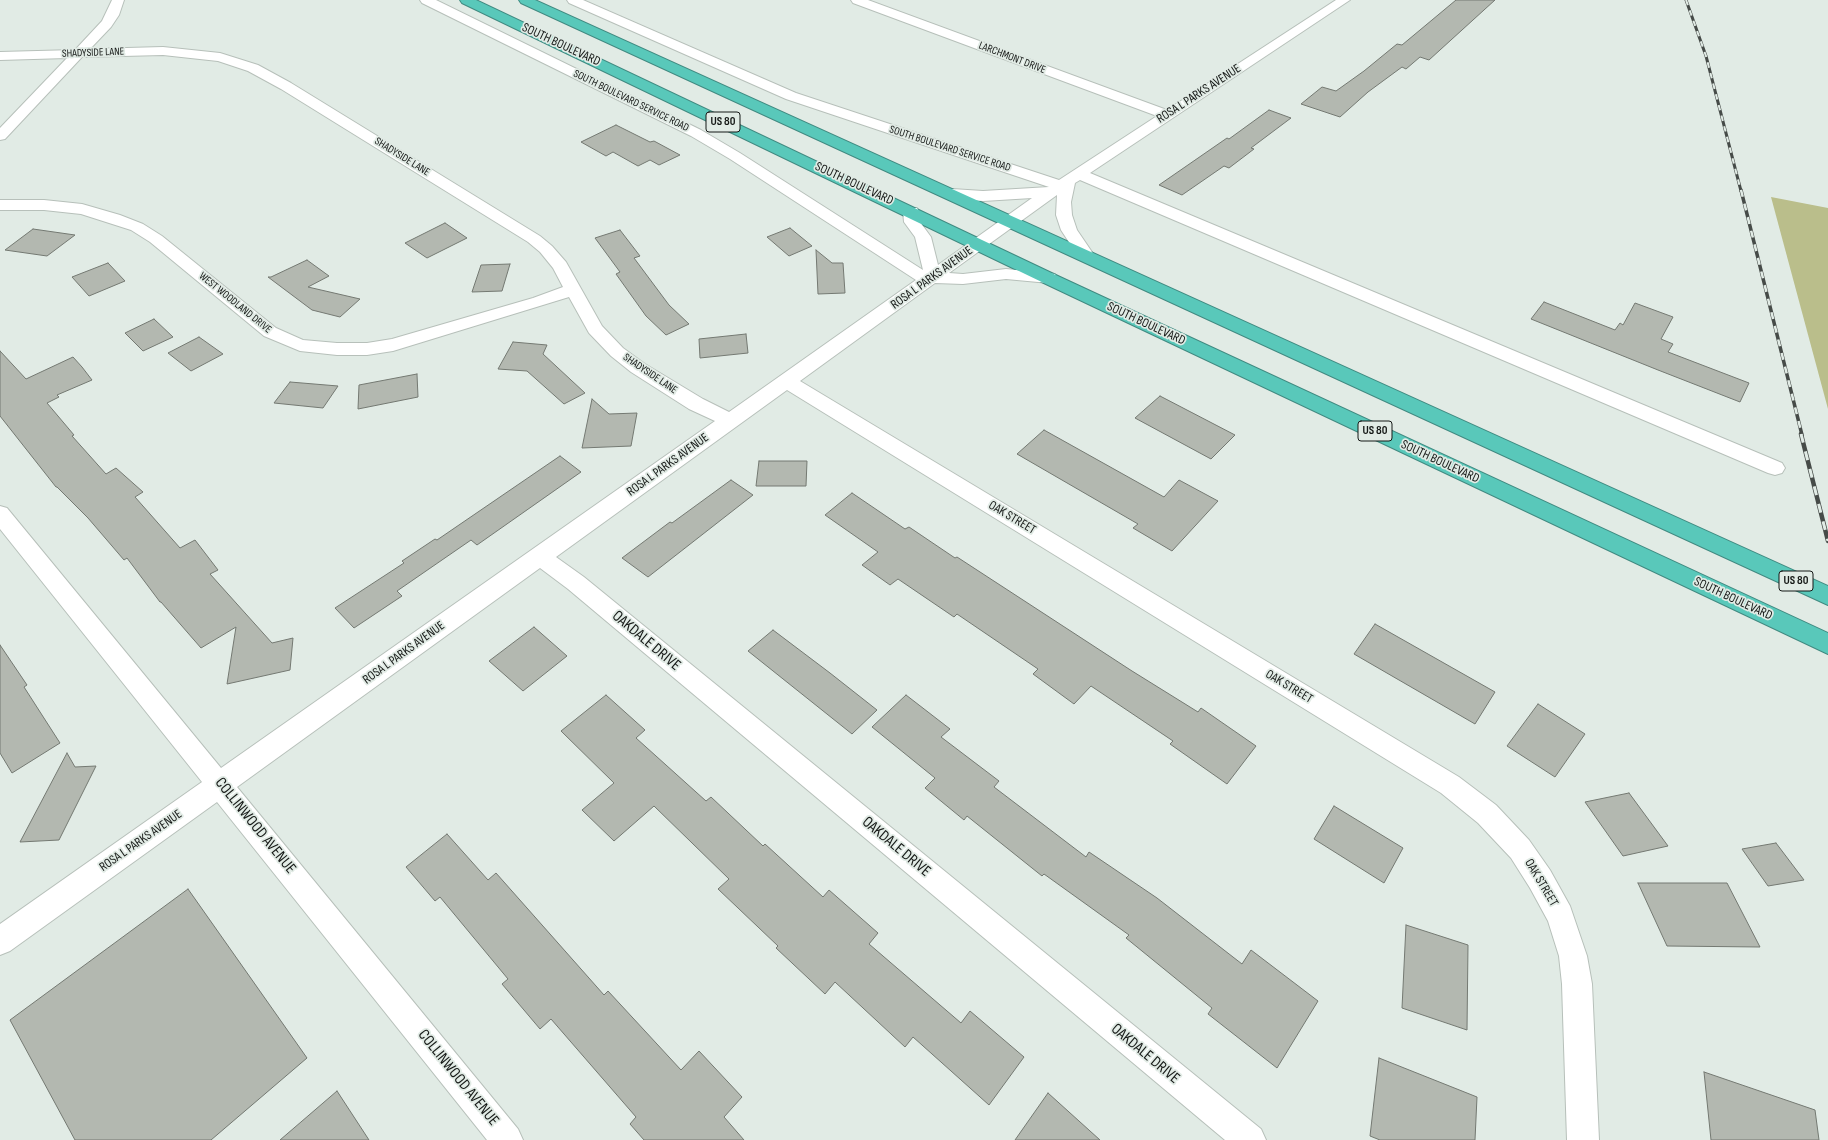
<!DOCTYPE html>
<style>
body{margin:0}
canvas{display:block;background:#e1ebe5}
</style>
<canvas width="1828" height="1140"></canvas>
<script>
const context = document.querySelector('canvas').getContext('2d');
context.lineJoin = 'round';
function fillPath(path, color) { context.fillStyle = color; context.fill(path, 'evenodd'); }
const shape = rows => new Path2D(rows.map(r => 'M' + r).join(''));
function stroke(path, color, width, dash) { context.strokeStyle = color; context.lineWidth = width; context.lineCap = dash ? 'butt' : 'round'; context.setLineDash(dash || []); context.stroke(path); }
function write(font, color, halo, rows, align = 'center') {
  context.font = font + ' "Sofia Sans Condensed",sans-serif'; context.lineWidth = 3.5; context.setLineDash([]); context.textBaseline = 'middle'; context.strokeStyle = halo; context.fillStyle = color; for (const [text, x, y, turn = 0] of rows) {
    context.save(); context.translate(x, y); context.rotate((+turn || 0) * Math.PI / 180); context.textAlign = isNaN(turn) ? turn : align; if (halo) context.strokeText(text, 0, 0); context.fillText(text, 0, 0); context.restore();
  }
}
const green = shape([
 [1771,197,1828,208,1828,409]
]);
const building = shape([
 [1456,0,1495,0,1429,60,1420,57,1406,69,1402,67,1368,92,1340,117,1301,104,1322,87,1336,91,1364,71,1397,44,1402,45,1456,0],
 [1269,110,1291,118,1251,148,1254,149,1229,168,1224,166,1182,195,1159,185,1227,138,1229,139,1269,110],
 [616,125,650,142,654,141,680,155,659,165,650,160,638,166,613,152,606,156,581,142,616,125],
 [445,223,467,238,427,258,405,243,445,223],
 [790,228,812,246,789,256,767,237,790,228],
 [33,229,75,235,47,256,5,250,33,229],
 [620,230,640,256,634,258,669,305,689,324,666,335,646,316,616,274,620,272,595,238,620,230],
 [816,250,832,263,843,263,845,293,818,294,816,250],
 [307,260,329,276,308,287,360,299,340,317,312,310,268,277,271,277,307,260],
 [108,263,125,281,89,296,72,277,108,263],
 [510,264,502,291,472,292,481,265,510,264],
 [1544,302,1615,330,1620,323,1623,325,1635,303,1673,317,1661,339,1673,344,1668,352,1749,383,1740,402,1658,370,1531,319,1544,302],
 [154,319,173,337,143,351,125,333,154,319],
 [746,334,748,353,700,358,699,339,746,334],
 [199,337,223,354,191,371,168,353,199,337],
 [513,342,547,345,543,354,585,393,564,404,527,371,498,369,513,342],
 [0,351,26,379,73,357,82,367,92,380,57,395,59,397,47,403,74,435,72,436,106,474,116,468,143,492,135,497,180,548,195,540,218,570,210,574,272,643,293,638,290,670,227,684,236,627,201,648,161,602,160,602,127,558,124,560,88,518,57,487,56,487,0,416,0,351],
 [417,374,418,397,358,409,359,385,417,374],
 [290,382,338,386,323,408,274,403,290,382],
 [1160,396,1235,435,1211,459,1135,418,1160,396],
 [592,399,609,414,637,413,631,446,582,448,592,399],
 [1044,430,1164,497,1179,480,1218,501,1172,551,1133,528,1138,524,1017,454,1044,430],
 [560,456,581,472,477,545,471,540,397,591,402,596,354,628,335,608,404,563,402,561,435,539,437,540,560,456],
 [759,461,807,461,806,486,756,486,759,461],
 [731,480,753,495,648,577,622,558,670,522,672,523,731,480],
 [852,493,905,529,909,527,955,558,957,557,1132,671,1198,712,1201,708,1256,746,1227,784,1170,744,1173,741,1091,686,1074,704,1033,674,1038,669,957,614,954,617,898,579,890,585,862,565,878,552,825,515,852,493],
 [1375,624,1495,692,1475,724,1354,654,1375,624],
 [534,627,567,656,523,691,489,661,534,627],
 [773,630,830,673,877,710,852,734,748,651,773,630],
 [0,645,27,685,24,687,60,743,12,773,0,753,0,645],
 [606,695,645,730,636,738,706,801,711,797,763,846,765,844,823,897,829,890,878,933,869,944,961,1023,970,1011,1024,1057,989,1105,913,1037,905,1047,835,982,825,994,776,948,778,946,718,889,729,879,654,806,614,841,582,810,614,783,561,731,606,695],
 [906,695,950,729,941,737,999,781,994,787,1086,857,1089,852,1157,898,1242,964,1251,950,1318,1001,1277,1068,1208,1014,1212,1008,1126,938,1129,935,1044,874,1042,876,967,816,964,820,925,788,935,778,872,727,906,695],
 [1538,704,1585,734,1555,777,1507,746,1538,704],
 [67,753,75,767,96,766,59,840,20,842,67,753],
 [1629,793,1668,846,1623,856,1585,802,1629,793],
 [1334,806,1403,848,1384,883,1314,839,1334,806],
 [447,834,488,880,496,873,604,995,608,991,681,1070,699,1051,742,1097,724,1117,744,1140,644,1140,630,1124,636,1117,551,1019,540,1029,502,984,508,979,440,897,435,901,406,867,447,834],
 [1776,843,1804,880,1768,886,1742,849,1776,843],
 [1638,883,1727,883,1760,947,1667,946,1638,883],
 [188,889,307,1058,211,1140,75,1140,10,1020,188,889],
 [1406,925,1468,945,1467,1030,1402,1008,1406,925],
 [1379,1058,1477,1097,1475,1140,1380,1140,1370,1136,1379,1058],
 [1704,1072,1815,1110,1819,1140,1711,1140,1704,1072],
 [337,1091,369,1140,280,1140,337,1091],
 [1048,1093,1100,1140,1015,1140,1048,1093]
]);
const minor = shape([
 [112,0,124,0,119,15,111,27,90,49,163,47,220,53,258,65,291,83,540,236,552,246,566,262,602,326,623,348,645,364,703,399,729,412,916,280,730,159,691,136,422,3,420,0,436,0,701,130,740,153,923,270,915,237,904,222,903,211,905,208,917,208,919,211,920,222,931,237,938,265,1032,198,983,201,952,199,947,197,944,194,947,191,952,189,983,191,1049,187,786,99,569,3,567,0,583,0,796,93,1059,180,1157,116,853,3,851,0,868,0,1167,110,1336,0,1350,0,1090,173,1782,463,1785,468,1782,473,1775,475,1768,473,1080,180,1075,183,1071,202,1072,215,1077,230,1094,255,1092,259,1086,260,1080,259,1061,230,1056,215,1057,195,949,273,963,274,1006,269,1055,274,1057,278,1055,282,1049,283,1006,279,963,284,935,283,800,381,1459,777,1496,805,1529,840,1550,870,1570,906,1587,956,1592,984,1599,1140,1567,1140,1562,984,1559,956,1548,921,1530,888,1511,858,1478,823,1441,793,787,390,556,557,584,577,1261,1129,1266,1140,1225,1140,568,589,540,568,237,787,518,1129,523,1140,487,1140,217,802,10,951,0,955,0,924,202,782,0,529,0,506,7,508,221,768,715,421,689,409,631,372,611,356,589,333,569,297,393,351,367,355,337,355,300,351,264,336,150,242,131,230,81,214,44,210,0,210,0,200,44,200,82,204,120,215,143,224,162,236,276,328,303,340,337,343,367,343,392,339,533,298,563,287,553,268,540,252,528,242,281,89,248,71,218,61,163,55,82,57,5,139,0,140,0,128,67,58,0,60,0,52,75,50,102,21,112,0]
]);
const highway = shape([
 [460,0,476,0,1060,277,1828,633,1828,654,1048,285,462,3,460,0],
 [519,0,535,0,1828,586,1828,605,521,3,519,0]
]);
const railFar2 = shape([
 [1686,0,1706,56,1741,191]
]);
const railFar1 = shape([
 [1741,190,1802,435]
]);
const rail = shape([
 [1801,434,1828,541]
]);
const farStreetnames = [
 ["SHADYSIDE LANE",93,53,-2],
 ["LARCHMONT DRIVE",1012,58,21],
 ["SOUTH BOULEVARD SERVICE ROAD",631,101,26],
 ["SOUTH BOULEVARD SERVICE ROAD",950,149,18],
 ["SHADYSIDE LANE",402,157,32],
 ["WEST WOODLAND DRIVE",235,303,39],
 ["SHADYSIDE LANE",650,374,34]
];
const shields = [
 [723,122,34],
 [1375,431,34],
 [1796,581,34]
];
const shieldNames = [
 ["US 80",723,122],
 ["US 80",1375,431],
 ["US 80",1796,581]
];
const streetNames = [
 ["SOUTH BOULEVARD",561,45,25],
 ["ROSA L PARKS AVENUE",1199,94,-33],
 ["SOUTH BOULEVARD",854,184,25],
 ["ROSA L PARKS AVENUE",932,278,-36],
 ["SOUTH BOULEVARD",1146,324,25],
 ["SOUTH BOULEVARD",1440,462,25],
 ["ROSA L PARKS AVENUE",668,465,-36],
 ["OAK STREET",1012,518,31],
 ["SOUTH BOULEVARD",1733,599,25],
 ["ROSA L PARKS AVENUE",404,653,-36],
 ["OAK STREET",1289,687,31],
 ["ROSA L PARKS AVENUE",141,841,-35],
 ["OAK STREET",1541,883,59]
];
const nearStreetnames = [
 ["OAKDALE DRIVE",646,641,40],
 ["COLLINWOOD AVENUE",255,826,51],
 ["OAKDALE DRIVE",896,847,40],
 ["OAKDALE DRIVE",1145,1054,40],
 ["COLLINWOOD AVENUE",458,1078,51]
];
fillPath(green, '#babe8b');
fillPath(building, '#b3b8b0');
stroke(building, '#747972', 1);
stroke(minor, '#b7c0ba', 2);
stroke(highway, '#418a81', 2);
fillPath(minor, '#fff');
fillPath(highway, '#59c8ba');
stroke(railFar2, '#464b48', 3);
stroke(railFar1, '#464b48', 3.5);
stroke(rail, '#464b48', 4.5);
stroke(railFar2, '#e1ebe5', 2, [5.5]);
stroke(railFar1, '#e1ebe5', 2.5, [7]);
stroke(rail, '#e1ebe5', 3, [9]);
write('11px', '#151816', '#e1ebe5', farStreetnames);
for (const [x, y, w] of shields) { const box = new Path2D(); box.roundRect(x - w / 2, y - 10, w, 20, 3); context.fillStyle = '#e1ebe5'; context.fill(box); stroke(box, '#151816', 1); }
write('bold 12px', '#151816', null, shieldNames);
write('13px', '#151816', '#e1ebe5', streetNames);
write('16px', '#151816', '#e1ebe5', nearStreetnames);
</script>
